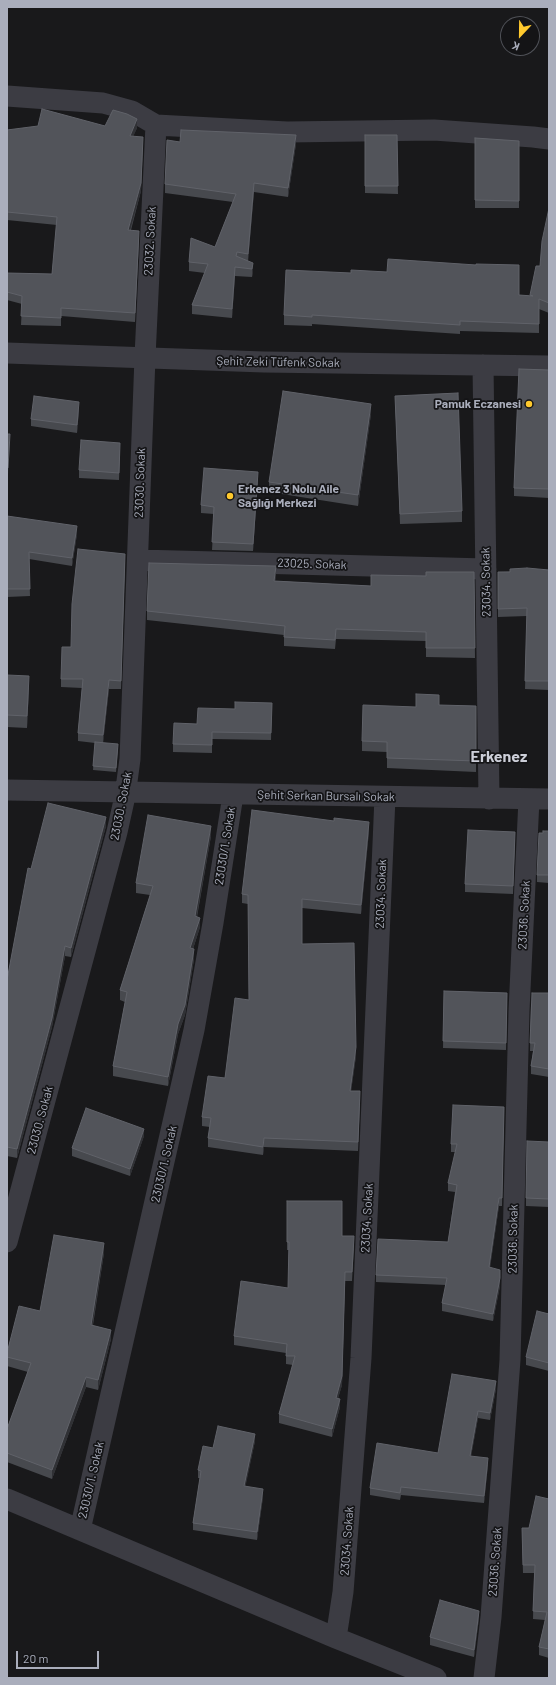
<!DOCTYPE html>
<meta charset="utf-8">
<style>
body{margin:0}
#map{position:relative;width:556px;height:1685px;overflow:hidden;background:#19191b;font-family:Barlow,sans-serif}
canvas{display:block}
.frame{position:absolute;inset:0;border:8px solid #aaaebc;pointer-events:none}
.north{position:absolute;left:500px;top:16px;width:40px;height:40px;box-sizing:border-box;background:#141416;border:1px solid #505258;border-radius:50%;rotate:202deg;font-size:11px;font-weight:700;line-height:16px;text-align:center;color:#aaaebc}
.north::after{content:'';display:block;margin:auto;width:14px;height:18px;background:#ffc92d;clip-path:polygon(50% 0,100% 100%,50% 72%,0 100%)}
.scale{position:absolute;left:16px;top:1651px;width:83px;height:18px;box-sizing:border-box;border:2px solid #aaaebc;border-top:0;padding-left:5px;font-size:12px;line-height:14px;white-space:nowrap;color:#aaaebc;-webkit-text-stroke:3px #141416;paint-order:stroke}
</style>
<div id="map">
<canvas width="556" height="1685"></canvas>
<div class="frame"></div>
<div class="north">K</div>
<div class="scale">20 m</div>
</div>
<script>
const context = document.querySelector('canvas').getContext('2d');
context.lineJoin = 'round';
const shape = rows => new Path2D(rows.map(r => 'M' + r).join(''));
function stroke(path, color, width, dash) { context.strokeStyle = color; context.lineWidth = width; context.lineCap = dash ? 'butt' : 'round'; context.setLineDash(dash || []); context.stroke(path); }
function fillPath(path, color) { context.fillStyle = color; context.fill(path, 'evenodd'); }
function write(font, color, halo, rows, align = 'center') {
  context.font = font + ' Barlow,sans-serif'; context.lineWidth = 3.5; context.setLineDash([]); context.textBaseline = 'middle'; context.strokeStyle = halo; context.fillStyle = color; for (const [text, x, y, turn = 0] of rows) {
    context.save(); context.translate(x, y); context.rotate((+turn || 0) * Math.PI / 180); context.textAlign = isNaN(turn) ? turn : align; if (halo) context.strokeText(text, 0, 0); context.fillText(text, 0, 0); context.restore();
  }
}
const minor = shape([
 [7,96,103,103,132,111,156,125,287,132,434,130,533,137,549,139],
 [7,353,264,362,549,366],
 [483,365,489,799],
 [138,560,486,569],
 [7,790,549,799],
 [7,1242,117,832,125,796,130,759,145,357,156,125],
 [7,1499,336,1638,436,1678],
 [80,1530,194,1030,213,923,233,795],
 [336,1638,343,1592,361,1358,385,797],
 [484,1678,491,1617,510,1360,519,1011,529,799]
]);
const wall = shape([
 [105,126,137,128,133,136,143,146,141,191,131,230,139,239,135,322,61,316,61,326,21,325,22,304,7,300,7,273,52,274,57,225,7,220,7,130],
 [365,135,397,135,398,194,365,193],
 [475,138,519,141,519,208,475,208],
 [180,142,296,144,288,197,254,192,248,261,253,271,252,277,235,276,232,318,192,314,192,305,205,273,189,271,189,262,215,247,233,202,165,193,165,184],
 [549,208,549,313,539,309,539,333,460,331,460,334,312,324,312,326,284,325,284,315,519,295,530,296,540,266],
 [549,370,549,498,514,496,514,488],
 [395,396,462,511,462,522,400,524],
 [79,410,77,433,31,426,31,419],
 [371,414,358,506,269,492,269,482],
 [120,450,119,480,79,478,79,470],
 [258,479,253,551,212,550,214,514,201,513,201,505],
 [7,516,77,534,72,566,29,559,30,596,7,597],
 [125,562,121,689,109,689,103,743,118,748,116,772,93,770,95,743,78,741,78,733,82,688,61,687,61,679,71,647],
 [549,570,549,690,525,689,527,616,498,617,498,572],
 [474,572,475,658,426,657,426,641,336,639,335,649,284,646,284,635,147,620,147,611,276,576,275,581,371,586,426,576],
 [7,675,29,688,27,728,7,727],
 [272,703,271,740,212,739,212,753,173,752,173,744,197,724,235,709],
 [439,705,476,706,476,772,387,768,387,752,362,751,362,741,416,707],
 [106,826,71,957,65,956,52,1027,17,1158,7,1156,7,980,31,869],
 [369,831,361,914,302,908,302,944,356,1056,351,1091,360,1100,358,1151,264,1147,263,1155,208,1147,208,1138,210,1127,202,1126,202,1117,225,1078,249,1000,248,904,242,903,242,894],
 [549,831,549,883,537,882,537,875],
 [211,836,197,917,200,927,193,949,194,959,185,1015,178,1034,168,1086,113,1076,113,1066,125,1002,120,1000,120,990,150,895,136,893,136,883],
 [515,839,513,894,465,892,465,884],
 [444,991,507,993,506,1050,443,1048],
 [549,993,549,1077,531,1074,531,1066,533,1051,530,1051,531,1004],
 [504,1107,502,1206,499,1206,490,1267,500,1286,493,1321,442,1311,442,1303,446,1285,376,1282,376,1275,448,1242,455,1192,448,1191,448,1183,456,1152,451,1152,451,1144],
 [144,1136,130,1176,72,1156,72,1148],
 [549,1142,549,1207,526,1206,526,1198],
 [287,1201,342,1236,354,1245,352,1281,345,1281,342,1385,338,1398,340,1407,332,1437,279,1423,279,1414,293,1365,286,1364,286,1353,234,1345,234,1336,288,1288,289,1250,287,1250],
 [104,1253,93,1325,111,1339,98,1390,86,1387,52,1479,7,1462,7,1429,28,1372,7,1366,7,1353],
 [549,1314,549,1371,526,1365,526,1357],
 [496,1389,490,1420,478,1418,471,1456,488,1465,484,1503,401,1495,400,1500,370,1495,370,1488,438,1453],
 [255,1441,245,1487,263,1497,257,1540,193,1530,193,1523,200,1478,198,1478,198,1470,213,1448],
 [549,1499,549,1658,539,1655,539,1647,545,1620,533,1619,534,1573,523,1573,522,1537,522,1528,529,1528],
 [479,1618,474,1657,430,1645,430,1637]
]);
const shadedWall = shape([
 [137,119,137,128,130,144,130,136],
 [296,135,296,144,288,197,288,188],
 [143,137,141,191,128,238,128,230],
 [254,183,254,192,248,262,248,254],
 [139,231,139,239,135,322,135,313],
 [253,263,253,271,252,277,252,269],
 [235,267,235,276,232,318,232,309],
 [79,402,79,410,77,433,77,425],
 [371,404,371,414,358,506,358,495],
 [10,434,10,441,8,475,8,468],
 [258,472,258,479,253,551,253,544],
 [77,526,77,534,72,566,72,558],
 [276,566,276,576,274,590,274,581],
 [29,676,29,688,27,728,27,716],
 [109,680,109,689,103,744,103,735],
 [106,817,106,826,71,957,71,948],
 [369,822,369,831,361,914,361,905],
 [211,826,211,836,195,926,195,916],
 [200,918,200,927,190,958,190,948],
 [65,946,65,956,52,1027,17,1158,17,1149],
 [194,949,194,959,185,1015,178,1034,168,1086,168,1077,178,1024],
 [356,1047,356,1056,350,1099,350,1091],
 [360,1091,360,1100,358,1151,358,1142],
 [144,1129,144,1136,130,1176,130,1169],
 [264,1138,264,1147,263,1155,263,1147],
 [499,1198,499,1206,489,1275,489,1267],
 [104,1243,104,1253,91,1334,91,1325],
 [500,1270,500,1286,493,1321,493,1314],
 [345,1281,342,1385,336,1406,336,1398],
 [111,1330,111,1339,98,1390,98,1380],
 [86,1377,86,1387,52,1479,52,1470],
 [496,1381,496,1389,490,1420,490,1413],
 [340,1399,340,1407,332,1437,332,1429],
 [478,1411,478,1418,470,1463,470,1456],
 [255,1434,255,1441,244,1494,244,1486],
 [488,1458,488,1465,484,1503,484,1496],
 [263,1489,263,1497,257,1540,257,1532],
 [479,1611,479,1618,474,1657,474,1650]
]);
const building = shape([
 [42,109,105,126,113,110,127,114,137,119,130,136,143,137,141,183,128,230,139,231,135,313,61,308,61,318,21,316,22,296,7,292,7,273,52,274,57,217,7,212,7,130,38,126,42,109],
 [181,130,296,135,288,188,254,183,248,254,237,252,236,256,253,263,252,269,235,267,232,309,192,305,208,264,189,262,191,238,215,247,236,194,165,184,167,140,180,142,181,130],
 [365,135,397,135,398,186,365,186,365,135],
 [475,138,519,141,519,201,475,200,475,138],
 [549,208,549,303,539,299,539,324,460,321,460,325,312,315,312,317,284,315,286,270,351,273,351,270,387,272,388,259,476,265,476,264,519,265,519,295,533,296,530,295,536,266,540,266,542,241,549,208],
 [519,369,549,370,549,489,514,488,519,369],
 [283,391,371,404,358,495,269,482,283,391],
 [458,393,462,511,400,514,395,396,458,393],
 [34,396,79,402,77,425,31,419,34,396],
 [7,434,10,434,8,468,7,468,7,434],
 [81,440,120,443,119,473,79,470,81,440],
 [204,468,258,472,253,544,212,542,214,507,201,505,204,468],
 [7,516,77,526,72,558,29,552,30,589,7,589,7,516],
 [78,549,125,554,121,681,109,680,103,735,78,733,83,679,61,679,62,647,71,647,72,604,78,549],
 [149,563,274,566,276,566,274,581,371,586,371,575,426,576,426,572,474,572,475,648,426,648,426,632,336,629,335,640,284,637,285,626,147,611,149,563],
 [527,568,549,570,549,681,525,681,527,608,498,609,498,572,510,572,510,569,527,568],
 [7,675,29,676,27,716,7,715,7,675],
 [416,694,439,695,439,705,476,706,476,761,387,758,387,742,362,741,363,705,416,707,416,694],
 [235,702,272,703,271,733,212,732,212,745,173,744,174,723,197,724,198,708,235,709,235,702],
 [95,742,118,744,116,768,93,766,95,742],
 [48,803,106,817,71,948,65,946,52,1018,17,1149,7,1147,7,980,28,868,31,869,48,803],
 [252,810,334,821,334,818,369,822,361,905,302,899,302,944,354,943,356,1047,350,1091,360,1091,358,1142,264,1138,263,1147,208,1138,211,1118,202,1117,208,1076,225,1078,235,998,249,1000,248,895,242,894,252,810],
 [148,815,211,826,195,916,200,918,190,948,194,949,185,1005,178,1024,168,1077,113,1066,127,992,120,990,153,886,136,883,148,815],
 [468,830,515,832,513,886,465,884,468,830],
 [543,831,549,831,549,875,537,875,539,833,543,833,543,831],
 [444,991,507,993,506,1043,443,1041,444,991],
 [532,993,549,993,549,1069,531,1066,535,1043,530,1043,532,993],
 [453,1105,504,1107,502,1198,499,1198,489,1267,500,1270,500,1278,493,1314,442,1303,447,1278,376,1275,378,1239,448,1242,457,1185,448,1183,457,1144,451,1144,453,1105],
 [86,1108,144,1129,130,1169,72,1148,86,1108],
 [527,1141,549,1142,549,1199,526,1198,527,1141],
 [287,1201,342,1201,342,1236,354,1236,352,1272,345,1272,342,1376,336,1398,340,1399,332,1429,279,1414,295,1356,286,1356,287,1344,234,1336,241,1281,288,1288,289,1242,287,1242,287,1201],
 [54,1235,104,1243,91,1325,111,1330,98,1380,86,1377,52,1470,7,1453,7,1429,31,1363,7,1357,7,1353,19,1306,40,1311,54,1235],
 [537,1311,549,1314,549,1363,526,1357,537,1311],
 [452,1374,496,1381,490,1413,478,1411,470,1456,488,1458,484,1496,401,1487,400,1493,370,1488,377,1443,438,1453,452,1374],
 [218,1426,255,1434,244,1486,263,1489,257,1532,193,1523,201,1471,198,1470,203,1446,213,1448,218,1426],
 [536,1496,549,1499,549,1649,539,1647,547,1612,533,1611,535,1565,523,1565,522,1528,529,1528,536,1496],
 [440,1600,479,1611,474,1650,430,1637,440,1600]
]);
const markers = [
 [529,404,4,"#ffc92d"],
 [230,496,4,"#ffc92d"]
];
const streetNames = [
 ["23032. Sokak",150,241,-87],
 ["Şehit Zeki Tüfenk Sokak",278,362,1],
 ["23030. Sokak",140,483,-88],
 ["23025. Sokak",312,564,2],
 ["23034. Sokak",486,582,-91],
 ["Şehit Serkan Bursalı Sokak",326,796,1],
 ["23030. Sokak",121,806,-79],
 ["23030/1. Sokak",225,846,-81],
 ["23034. Sokak",381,894,-88],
 ["23036. Sokak",524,915,-87],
 ["23030. Sokak",40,1120,-75],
 ["23030/1. Sokak",164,1164,-77],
 ["23034. Sokak",367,1218,-87],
 ["23036. Sokak",513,1239,-89],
 ["23030/1. Sokak",91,1480,-77],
 ["23034. Sokak",347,1541,-86],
 ["23036. Sokak",495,1562,-86]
];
const poiNames = [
 ["Pamuk Eczanesi",521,404],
 ["Erkenez 3 Nolu Aile",238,489,"left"],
 ["Sağlığı Merkezi",238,503,"left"]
];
const districtNames = [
 ["Erkenez",499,757]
];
stroke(minor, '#3c3c43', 21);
fillPath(wall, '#47494e');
fillPath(shadedWall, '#303135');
fillPath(building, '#52545a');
stroke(building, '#606269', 1);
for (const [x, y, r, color] of markers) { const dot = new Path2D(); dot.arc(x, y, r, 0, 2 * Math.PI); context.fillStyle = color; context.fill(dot); stroke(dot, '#141416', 1.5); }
write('12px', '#aaaebc', '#141416', streetNames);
write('bold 12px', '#aaaebc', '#141416', poiNames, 'right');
write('bold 16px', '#ccced8', '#141416', districtNames);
</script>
